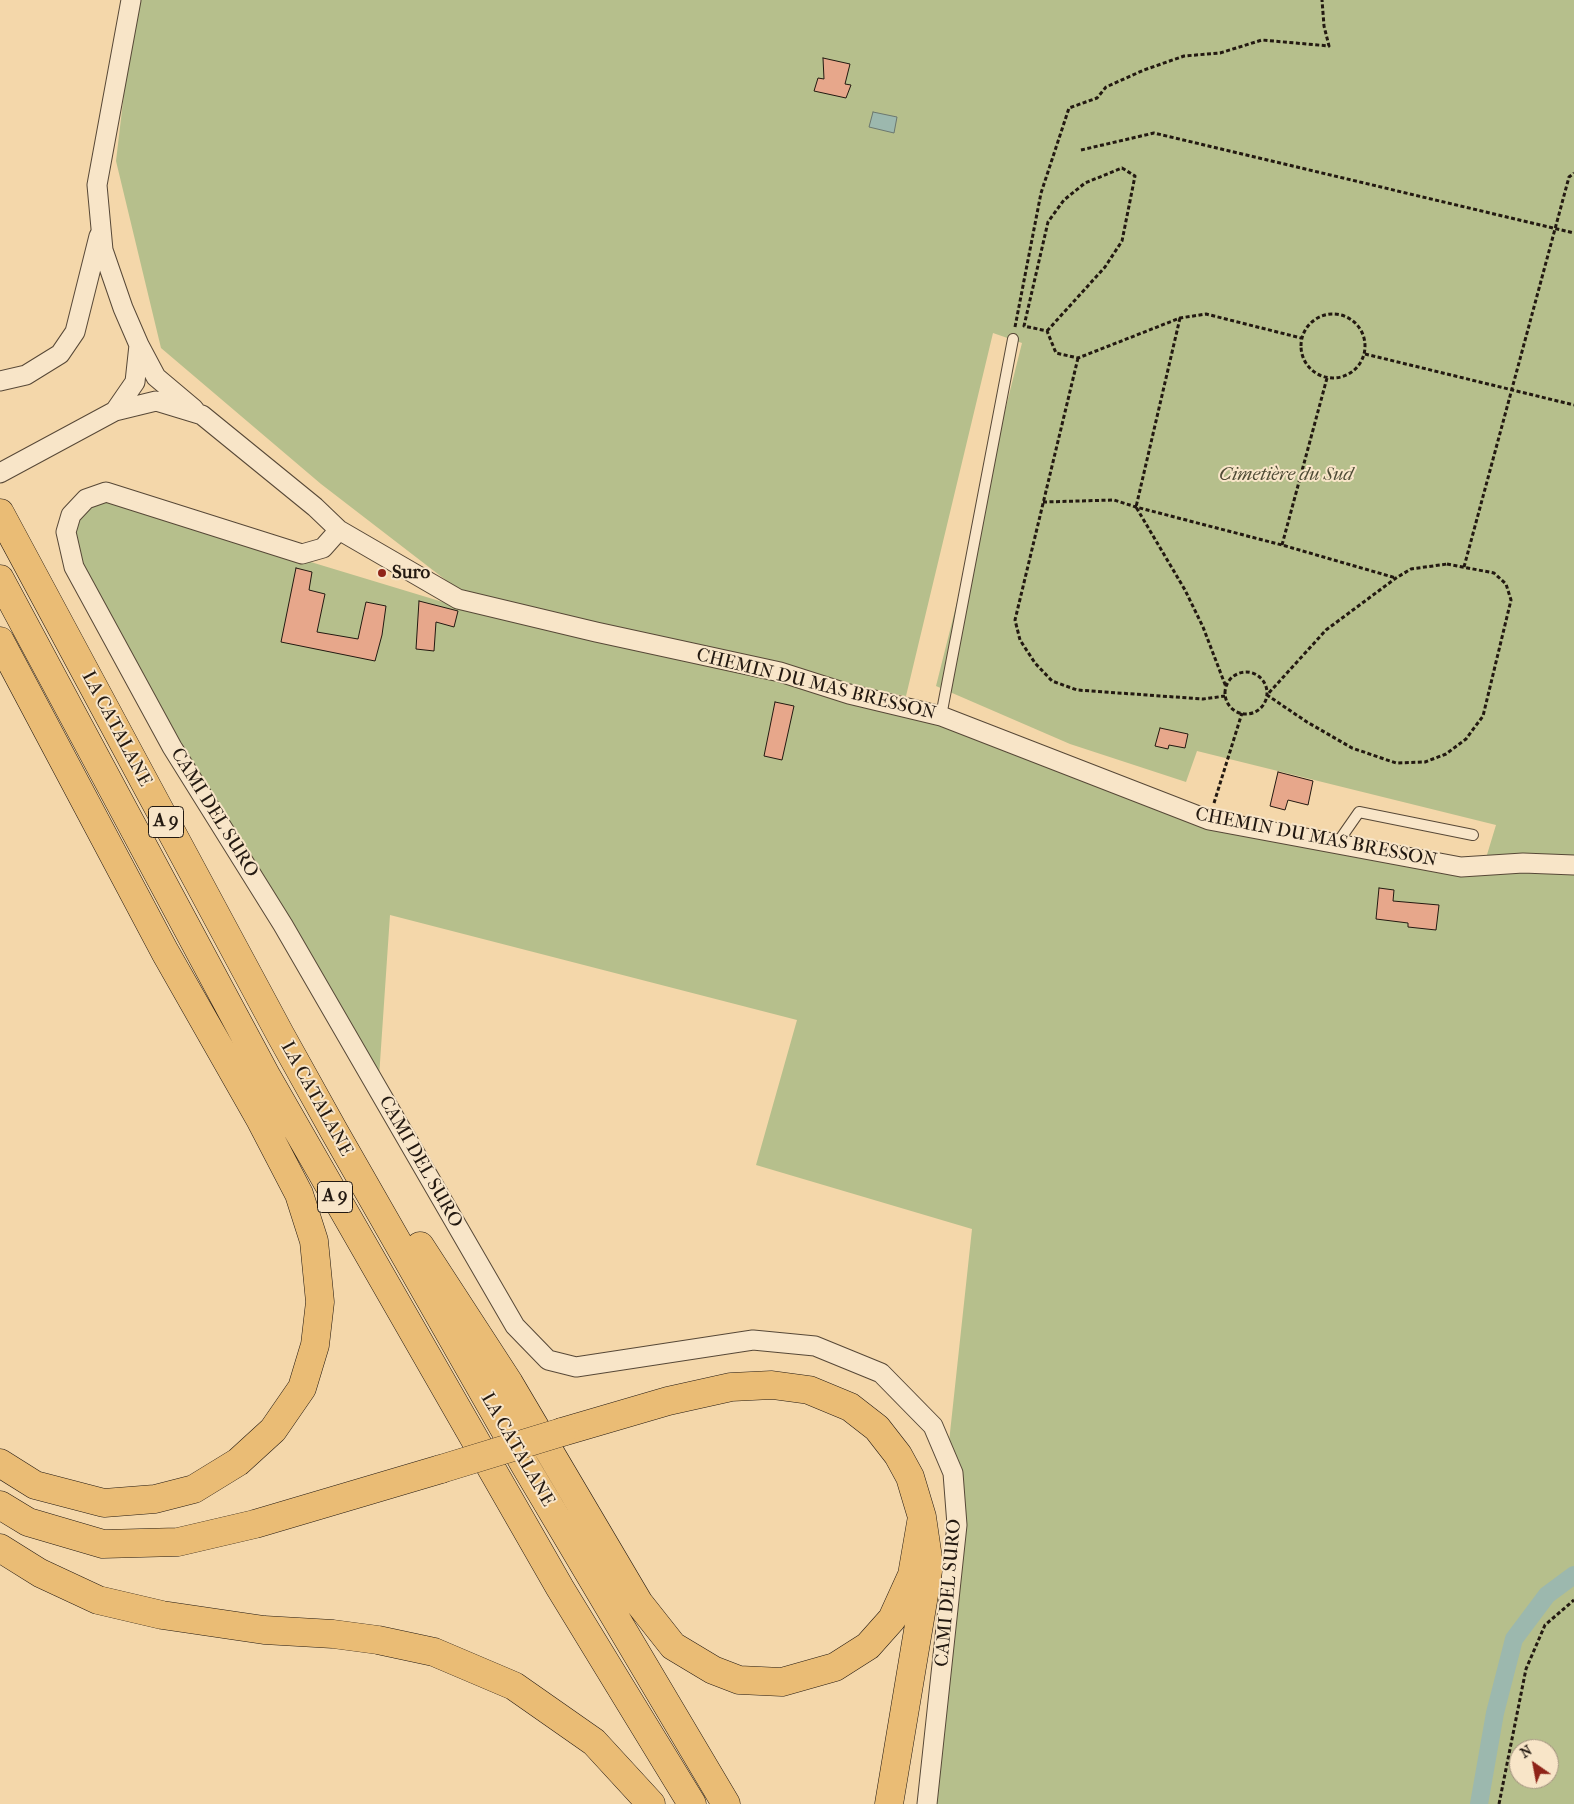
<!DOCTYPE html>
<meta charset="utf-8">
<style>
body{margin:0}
#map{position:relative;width:1574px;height:1804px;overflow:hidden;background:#f4d7aa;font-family:"IM FELL French Canon",serif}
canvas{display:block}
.north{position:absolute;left:1509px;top:1739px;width:50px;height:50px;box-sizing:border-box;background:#f8e5c8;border:1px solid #a3937f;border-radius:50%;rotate:327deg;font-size:14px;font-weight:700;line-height:20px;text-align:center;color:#231911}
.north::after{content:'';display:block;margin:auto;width:18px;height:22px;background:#8f2418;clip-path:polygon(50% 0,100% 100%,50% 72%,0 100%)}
</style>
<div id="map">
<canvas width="1574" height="1804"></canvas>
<div class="north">N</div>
</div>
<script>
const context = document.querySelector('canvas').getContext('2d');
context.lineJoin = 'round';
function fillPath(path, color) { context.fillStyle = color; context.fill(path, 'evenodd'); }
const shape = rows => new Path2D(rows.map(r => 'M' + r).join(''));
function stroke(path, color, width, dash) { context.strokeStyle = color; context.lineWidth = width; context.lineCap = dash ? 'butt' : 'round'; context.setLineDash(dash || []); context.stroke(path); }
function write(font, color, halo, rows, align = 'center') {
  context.font = font + ' "IM FELL French Canon",serif'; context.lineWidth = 4; context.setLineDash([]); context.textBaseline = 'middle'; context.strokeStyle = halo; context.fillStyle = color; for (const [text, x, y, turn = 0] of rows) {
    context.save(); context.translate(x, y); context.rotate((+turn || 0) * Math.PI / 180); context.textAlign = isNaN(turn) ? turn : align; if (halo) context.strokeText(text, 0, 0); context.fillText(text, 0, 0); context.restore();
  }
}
const green = shape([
 [135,0,1574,0,1574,858,1486,858,1496,825,1197,751,1186,782,1070,744,936,686,1022,343,993,333,906,696,851,687,460,591,321,484,161,348,116,161],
 [106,500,456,606,778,679,939,723,1207,827,1523,870,1574,872,1574,1804,935,1804,965,1525,949,1442,972,1229,756,1165,797,1020,390,915,379,1077,179,743,81,564,73,532,77,519,90,506],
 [1519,1749,1549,1749,1549,1779,1519,1779]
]);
const water = shape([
 [873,112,897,117,894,133,869,127,873,112]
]);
const canal = shape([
 [1479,1804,1495,1713,1514,1639,1547,1595,1574,1575]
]);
const building = shape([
 [823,58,850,64,845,84,851,85,846,98,814,91,818,78,824,79,823,58],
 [296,568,312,572,309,590,325,594,317,632,358,639,366,602,386,606,382,635,375,661,281,642,296,568],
 [419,601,458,611,454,627,436,622,434,651,416,649,419,601],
 [775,702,794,706,782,760,764,756,775,702],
 [1160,728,1188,734,1185,748,1169,745,1168,749,1155,746,1160,728],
 [1278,772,1313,781,1308,805,1288,800,1285,810,1270,806,1278,772],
 [1379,888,1394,890,1393,901,1439,905,1436,930,1408,927,1408,923,1376,919,1379,888]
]);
const path = shape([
 [1081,150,1154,133,1574,233],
 '1301 346a32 32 0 1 1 64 0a32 32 0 1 1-64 0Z',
 [1180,318,1136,507,1185,590,1203,627,1226,687],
 [1015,327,1041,193,1069,108,1097,98,1106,87,1144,70,1184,56,1220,53,1262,40,1329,46,1324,26,1322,0],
 [1047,331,1105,267,1122,241,1135,176,1122,168,1085,183,1064,200,1048,222,1024,326,1047,331,1056,353,1078,358,1180,318,1206,314,1301,338],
 [1365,354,1574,405],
 [1078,358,1015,620,1020,640,1035,663,1052,681,1077,690,1203,699,1225,696],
 [1043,502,1114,500,1136,507,1282,545,1396,578],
 [1282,545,1327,378],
 [1447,564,1494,573,1506,584,1511,600,1483,716,1466,739,1446,754,1425,762,1396,763,1352,748,1307,722,1267,695,1326,630,1396,578,1411,569,1447,564],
 [1464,567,1569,177,1574,173],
 '1225 693a21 21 0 1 1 42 0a21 21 0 1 1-42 0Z',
 [1214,803,1242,713],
 [1499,1804,1526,1669,1545,1625,1574,1600]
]);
const lane = shape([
 [941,716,1013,339],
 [1336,845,1359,812,1473,835]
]);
const street = shape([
 [131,0,97,185,103,250,123,308,139,345,156,377,194,409],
 [0,381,26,375,60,354,75,332,99,236],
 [115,411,135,382,139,345],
 [0,473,115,411,156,401,202,415,315,507,339,530,458,599,596,632,780,672,849,694,941,716,1209,820,1461,867,1523,863,1574,865],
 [339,530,323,548,302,554,106,492,86,499,71,515,66,532,74,567,172,747,283,925,515,1326,548,1360,576,1367,753,1340,815,1346,881,1373,933,1426,953,1473,957,1525,927,1804]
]);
const highway = shape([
 [0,513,280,1034,334,1131,526,1467,726,1804],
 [0,579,267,1077,560,1588,692,1804],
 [0,641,165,952,260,1119,299,1194,314,1241,320,1302,315,1345,302,1388,273,1430,238,1462,194,1489,155,1499,104,1503,35,1485,0,1463],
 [420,1246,509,1383,639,1603,673,1646,713,1670,739,1680,782,1682,835,1667,868,1646,892,1619,912,1575,922,1517],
 [562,1432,668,1401,731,1387,772,1385,809,1390,850,1407,877,1428,898,1455,910,1477,922,1517,929,1565,889,1804],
 [0,1505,28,1522,103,1544,178,1542,255,1524,441,1469],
 [0,1548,40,1573,98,1600,162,1615,264,1630,333,1634,378,1640,434,1652,514,1686,594,1742,651,1804]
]);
const highwayBridge = shape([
 [441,1469,562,1432]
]);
const markers = [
 [382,573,5,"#8f2418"]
];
const shields = [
 [166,822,35],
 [335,1197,35]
];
const shieldNames = [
 ["A 9",166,822],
 ["A 9",335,1197]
];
const parkNames = [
 ["Cimetière du Sud",1286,475]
];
const poiNames = [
 ["Suro",392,573]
];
const streetNames = [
 ["CHEMIN DU MAS BRESSON",816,685,14],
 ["LA CATALANE",116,729,62],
 ["CAMI DEL SURO",214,813,58],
 ["CHEMIN DU MAS BRESSON",1316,838,11],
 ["LA CATALANE",316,1099,61],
 ["CAMI DEL SURO",420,1162,60],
 ["LA CATALANE",517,1450,60],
 ["CAMI DEL SURO",949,1593,-85]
];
fillPath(green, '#b6bf8c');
fillPath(water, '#9cb8ae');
stroke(water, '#6c786f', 1);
stroke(canal, '#9cb8ae', 18);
fillPath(building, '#e7a78b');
stroke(building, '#231911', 1);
stroke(lane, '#574837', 12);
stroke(street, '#574837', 21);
stroke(highway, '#231911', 29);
stroke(path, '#231911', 3, [4, 2.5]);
stroke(lane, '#f8e5c8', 10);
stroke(street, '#f8e5c8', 19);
stroke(highway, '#eabc75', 28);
stroke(highwayBridge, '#231911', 29, []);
stroke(highwayBridge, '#eabc75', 28);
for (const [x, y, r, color] of markers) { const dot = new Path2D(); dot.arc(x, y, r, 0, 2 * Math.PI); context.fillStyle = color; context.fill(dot); stroke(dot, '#f8e5c8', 2); }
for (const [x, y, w] of shields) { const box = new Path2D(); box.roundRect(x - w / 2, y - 15.5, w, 31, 4); context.fillStyle = '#f8e5c8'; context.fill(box); stroke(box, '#231911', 1); }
write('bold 18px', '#231911', null, shieldNames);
write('italic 19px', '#4f4b36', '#f8e5c8', parkNames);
write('bold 19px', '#231911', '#f8e5c8', poiNames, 'left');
write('19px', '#231911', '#f8e5c8', streetNames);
</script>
